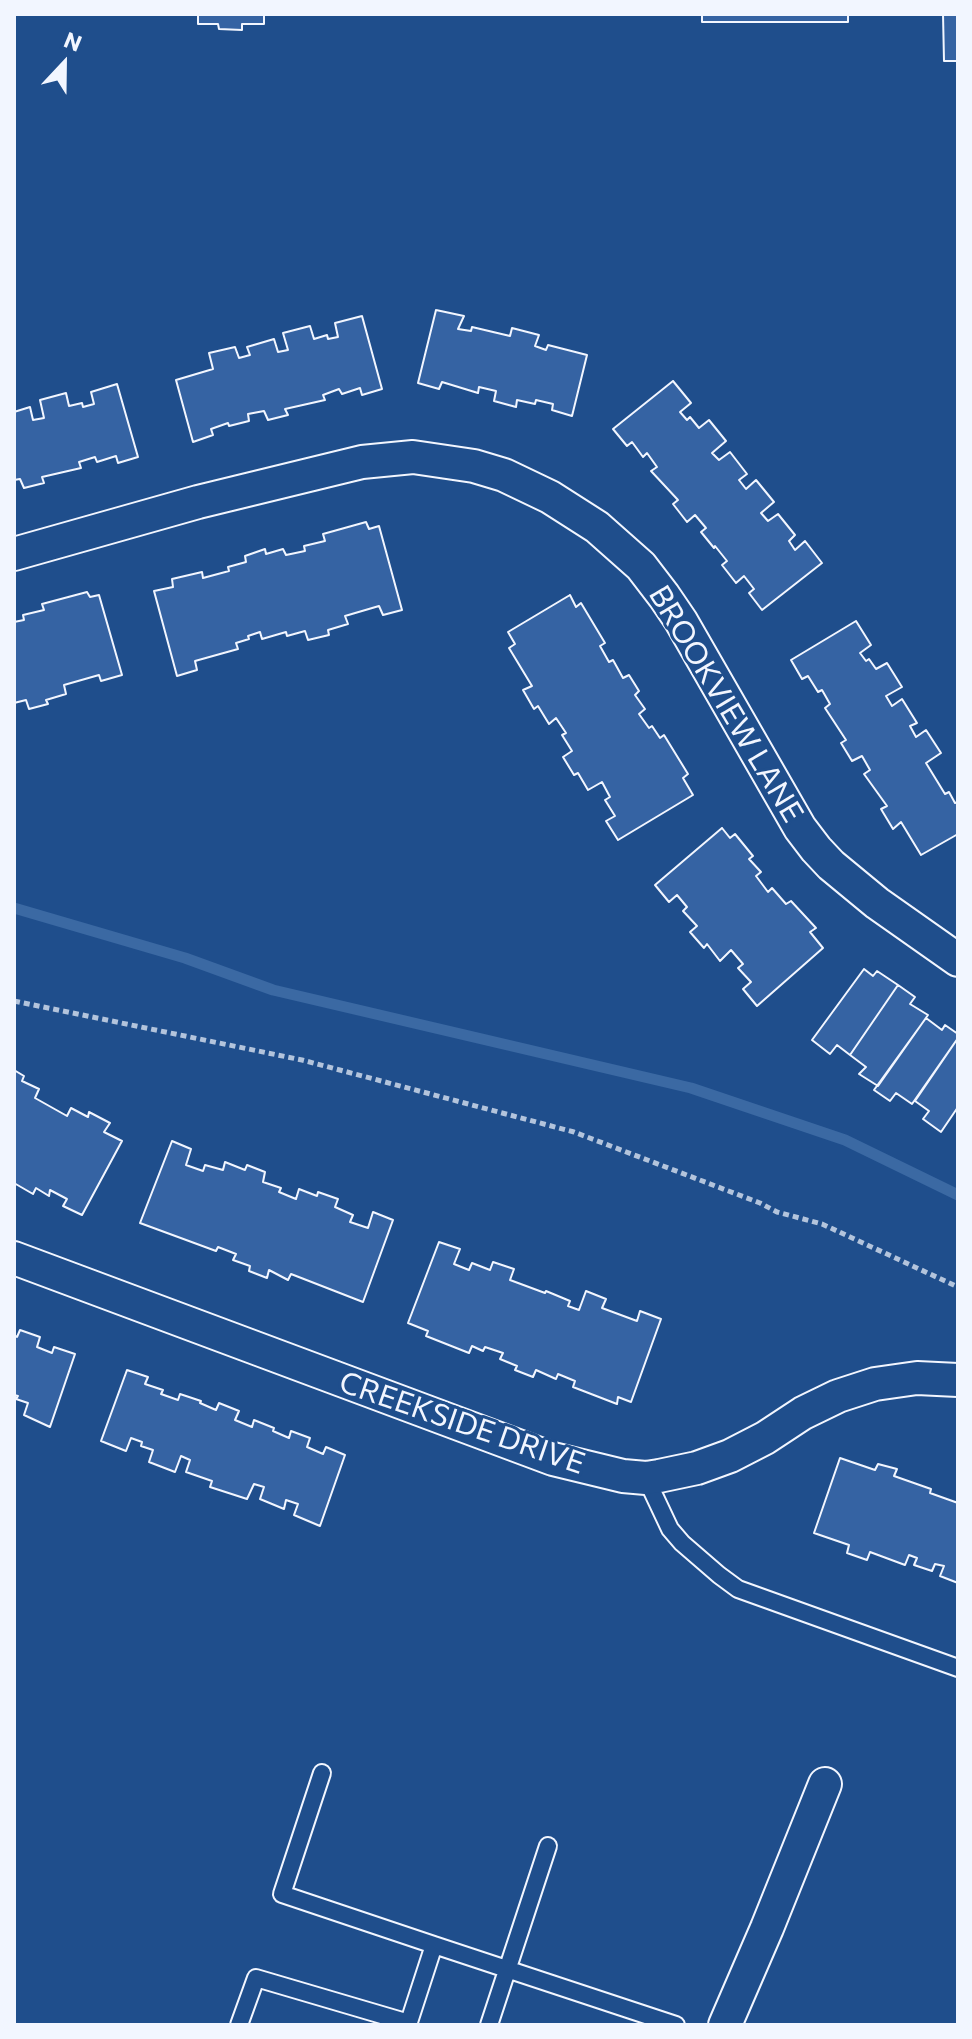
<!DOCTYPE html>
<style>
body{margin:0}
#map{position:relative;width:972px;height:2039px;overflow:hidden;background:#1f4e8c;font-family:Commissioner,sans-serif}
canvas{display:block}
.frame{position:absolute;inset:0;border:16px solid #f2f6ff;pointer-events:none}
.north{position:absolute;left:24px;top:24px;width:80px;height:80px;-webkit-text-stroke:6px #1f4e8c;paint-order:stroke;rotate:22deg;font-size:22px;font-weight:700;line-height:32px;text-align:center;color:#f2f6ff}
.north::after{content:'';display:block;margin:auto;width:28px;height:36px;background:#f2f6ff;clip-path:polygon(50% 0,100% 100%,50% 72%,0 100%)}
</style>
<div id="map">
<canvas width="972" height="2039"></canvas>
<div class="frame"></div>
<div class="north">N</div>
</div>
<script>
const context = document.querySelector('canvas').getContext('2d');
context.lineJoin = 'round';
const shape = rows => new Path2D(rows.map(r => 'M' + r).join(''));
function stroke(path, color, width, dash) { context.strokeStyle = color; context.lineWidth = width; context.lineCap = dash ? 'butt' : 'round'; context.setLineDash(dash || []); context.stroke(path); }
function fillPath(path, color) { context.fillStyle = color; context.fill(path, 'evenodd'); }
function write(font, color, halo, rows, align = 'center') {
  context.font = font + ' Commissioner,sans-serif'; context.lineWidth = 6; context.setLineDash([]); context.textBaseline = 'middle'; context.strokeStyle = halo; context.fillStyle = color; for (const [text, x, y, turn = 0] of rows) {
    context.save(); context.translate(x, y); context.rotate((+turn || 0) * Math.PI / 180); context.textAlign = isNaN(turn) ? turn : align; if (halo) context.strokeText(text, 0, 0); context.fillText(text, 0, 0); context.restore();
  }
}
const stream = shape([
 [14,908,185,958,273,990,691,1088,845,1140,958,1195]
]);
const building = shape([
 [198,14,264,14,264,24,242,24,242,30,219,29,218,24,198,24,198,14],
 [702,14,848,14,848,22,702,22,702,14],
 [943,14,958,14,958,61,944,61,943,14],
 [436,310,464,316,458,329,471,331,472,327,510,336,512,328,539,335,535,346,546,350,548,345,587,355,572,416,552,410,553,404,536,400,535,404,517,400,516,407,494,401,496,391,479,387,478,393,442,382,439,389,418,383,436,310],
 [362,316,382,389,362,395,360,388,342,394,339,389,323,395,325,400,285,409,288,415,268,420,264,411,248,414,249,421,229,426,228,423,211,429,213,435,193,442,176,380,213,369,209,353,235,347,239,358,250,355,247,347,274,339,278,352,288,350,283,333,310,326,314,339,327,335,328,339,338,337,335,323,362,316],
 [673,381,691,403,680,412,687,420,690,417,699,428,709,420,726,441,712,453,719,460,730,452,747,474,739,480,746,489,756,480,774,502,761,513,768,521,778,514,795,535,789,541,795,550,805,541,822,563,762,610,749,593,754,589,744,576,736,583,722,565,727,561,715,546,714,548,701,532,706,528,695,515,687,522,673,504,678,500,651,471,657,467,647,453,643,457,632,442,627,446,613,429,673,381],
 [117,384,138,457,118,463,116,456,97,462,95,457,79,462,81,468,42,477,44,483,24,488,20,479,14,480,14,412,30,407,33,420,44,418,40,400,66,393,69,406,82,403,83,407,94,404,91,392,117,384],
 [366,522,369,529,379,526,402,610,383,615,379,606,345,616,348,624,328,630,329,635,308,640,305,631,287,636,286,632,262,639,260,632,248,636,249,639,236,643,238,649,195,661,197,670,177,676,154,591,173,587,172,579,202,572,203,578,229,571,228,567,246,562,245,556,265,549,266,554,283,549,286,555,305,551,304,546,325,541,323,534,366,522],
 [87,592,90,597,99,595,122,675,101,681,99,675,64,685,66,694,46,700,48,704,29,709,26,700,14,703,14,622,24,620,23,615,44,610,42,604,87,592],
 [570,595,576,607,581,603,605,643,600,646,609,662,613,660,623,678,629,675,639,691,635,695,645,709,639,714,649,728,652,726,660,738,664,735,688,774,683,778,693,795,618,840,606,821,615,816,605,800,610,797,602,782,588,790,578,773,574,775,563,757,572,751,562,735,566,733,556,718,549,724,538,706,534,709,523,690,532,686,509,648,515,644,508,632,570,595],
 [856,621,871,645,860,653,866,661,869,659,876,669,887,663,902,687,886,696,892,706,902,699,917,723,910,726,916,737,926,730,941,753,926,763,945,794,949,792,955,803,958,802,958,834,921,855,901,822,893,829,881,809,887,806,864,774,870,770,862,756,852,761,841,743,846,740,825,708,830,704,822,690,818,692,808,676,802,679,791,660,856,621],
 [722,828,730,838,735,834,753,856,749,859,761,872,756,876,768,892,772,888,786,904,791,901,816,928,810,932,823,948,757,1006,743,989,751,982,738,968,743,964,731,950,720,961,707,944,704,948,690,932,697,926,683,911,687,907,677,895,669,902,655,885,722,828],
 [864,969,873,976,877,971,898,985,850,1055,837,1045,830,1054,812,1040,864,969],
 [898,985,915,997,910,1004,928,1015,878,1086,859,1074,866,1067,850,1055,898,985],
 [926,1018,942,1030,945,1025,958,1034,958,1038,912,1104,896,1093,890,1101,874,1090,926,1018],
 [958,1038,958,1107,941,1132,923,1119,929,1111,915,1101,958,1038],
 [14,1070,24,1076,22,1081,39,1089,35,1098,67,1116,71,1108,88,1117,89,1112,110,1123,104,1132,122,1141,82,1215,63,1206,67,1199,50,1190,49,1196,36,1188,33,1194,14,1183,14,1070],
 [172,1141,191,1149,186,1165,203,1171,205,1165,223,1170,225,1162,245,1170,247,1165,265,1172,263,1182,281,1188,279,1192,296,1199,299,1189,317,1196,318,1192,338,1199,335,1207,353,1215,350,1222,368,1228,373,1212,393,1220,363,1302,291,1274,288,1280,269,1270,267,1278,249,1271,250,1266,233,1260,236,1254,218,1247,216,1251,140,1223,172,1141],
 [439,1242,460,1249,454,1264,469,1270,472,1263,490,1270,493,1262,514,1269,510,1280,545,1293,546,1291,570,1301,568,1306,579,1310,586,1291,606,1299,602,1308,637,1321,640,1311,661,1319,631,1402,618,1397,617,1404,573,1387,575,1381,558,1374,556,1379,536,1370,533,1377,515,1370,517,1366,500,1359,503,1353,485,1347,483,1351,472,1346,469,1353,426,1336,428,1331,408,1323,439,1242],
 [20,1330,40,1337,37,1347,52,1353,54,1347,75,1354,50,1427,24,1415,28,1403,16,1399,18,1396,14,1395,14,1335,17,1337,20,1330],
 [127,1370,148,1377,145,1384,163,1390,161,1394,178,1400,180,1394,201,1401,200,1403,216,1410,219,1403,239,1411,235,1420,252,1427,254,1420,274,1428,273,1431,289,1438,291,1431,310,1438,307,1447,323,1454,326,1447,345,1455,320,1526,294,1515,298,1504,286,1500,284,1509,260,1499,264,1487,254,1484,247,1499,210,1487,212,1481,186,1472,190,1460,181,1456,175,1472,149,1462,153,1450,141,1446,142,1442,131,1438,126,1451,101,1441,127,1370],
 [840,1458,875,1470,878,1464,897,1469,894,1476,931,1489,930,1493,958,1503,958,1583,940,1576,944,1566,935,1564,932,1571,914,1565,917,1558,909,1555,905,1565,870,1552,867,1560,847,1553,849,1545,814,1533,840,1458]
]);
const path = shape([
 [14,1001,302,1060,574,1132,760,1203,777,1212,822,1224,958,1287]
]);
const service = shape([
 [646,1478,670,1529,682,1543,719,1575,738,1589,958,1668],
 [322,1773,282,1894,434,1945],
 [239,2025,256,1978,409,2023],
 [408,2025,434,1945,676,2025],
 [489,2025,548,1846]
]);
const minor = shape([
 [14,554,198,502,362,462,413,457,474,466,504,475,550,497,597,527,641,566,664,596,681,621,800,828,816,849,831,865,877,903,958,960],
 [14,1258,553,1459,623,1476,646,1478,659,1476,697,1468,730,1456,765,1438,803,1413,838,1396,875,1384,917,1378,958,1380],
 [725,2025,767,1928,825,1784]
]);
const streetNames = [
 ["BROOKVIEW LANE",726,704,59],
 ["CREEKSIDE DRIVE",462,1423,19]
];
stroke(stream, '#3b69a3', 11);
fillPath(building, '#3563a3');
stroke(building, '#f2f6ff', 2);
stroke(service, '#f2f6ff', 20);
stroke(minor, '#f2f6ff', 36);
stroke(path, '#b3c4dc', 5, [6, 4]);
stroke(service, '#1f4e8c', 16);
stroke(minor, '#1f4e8c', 32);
write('30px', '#f2f6ff', '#1f4e8c', streetNames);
</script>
